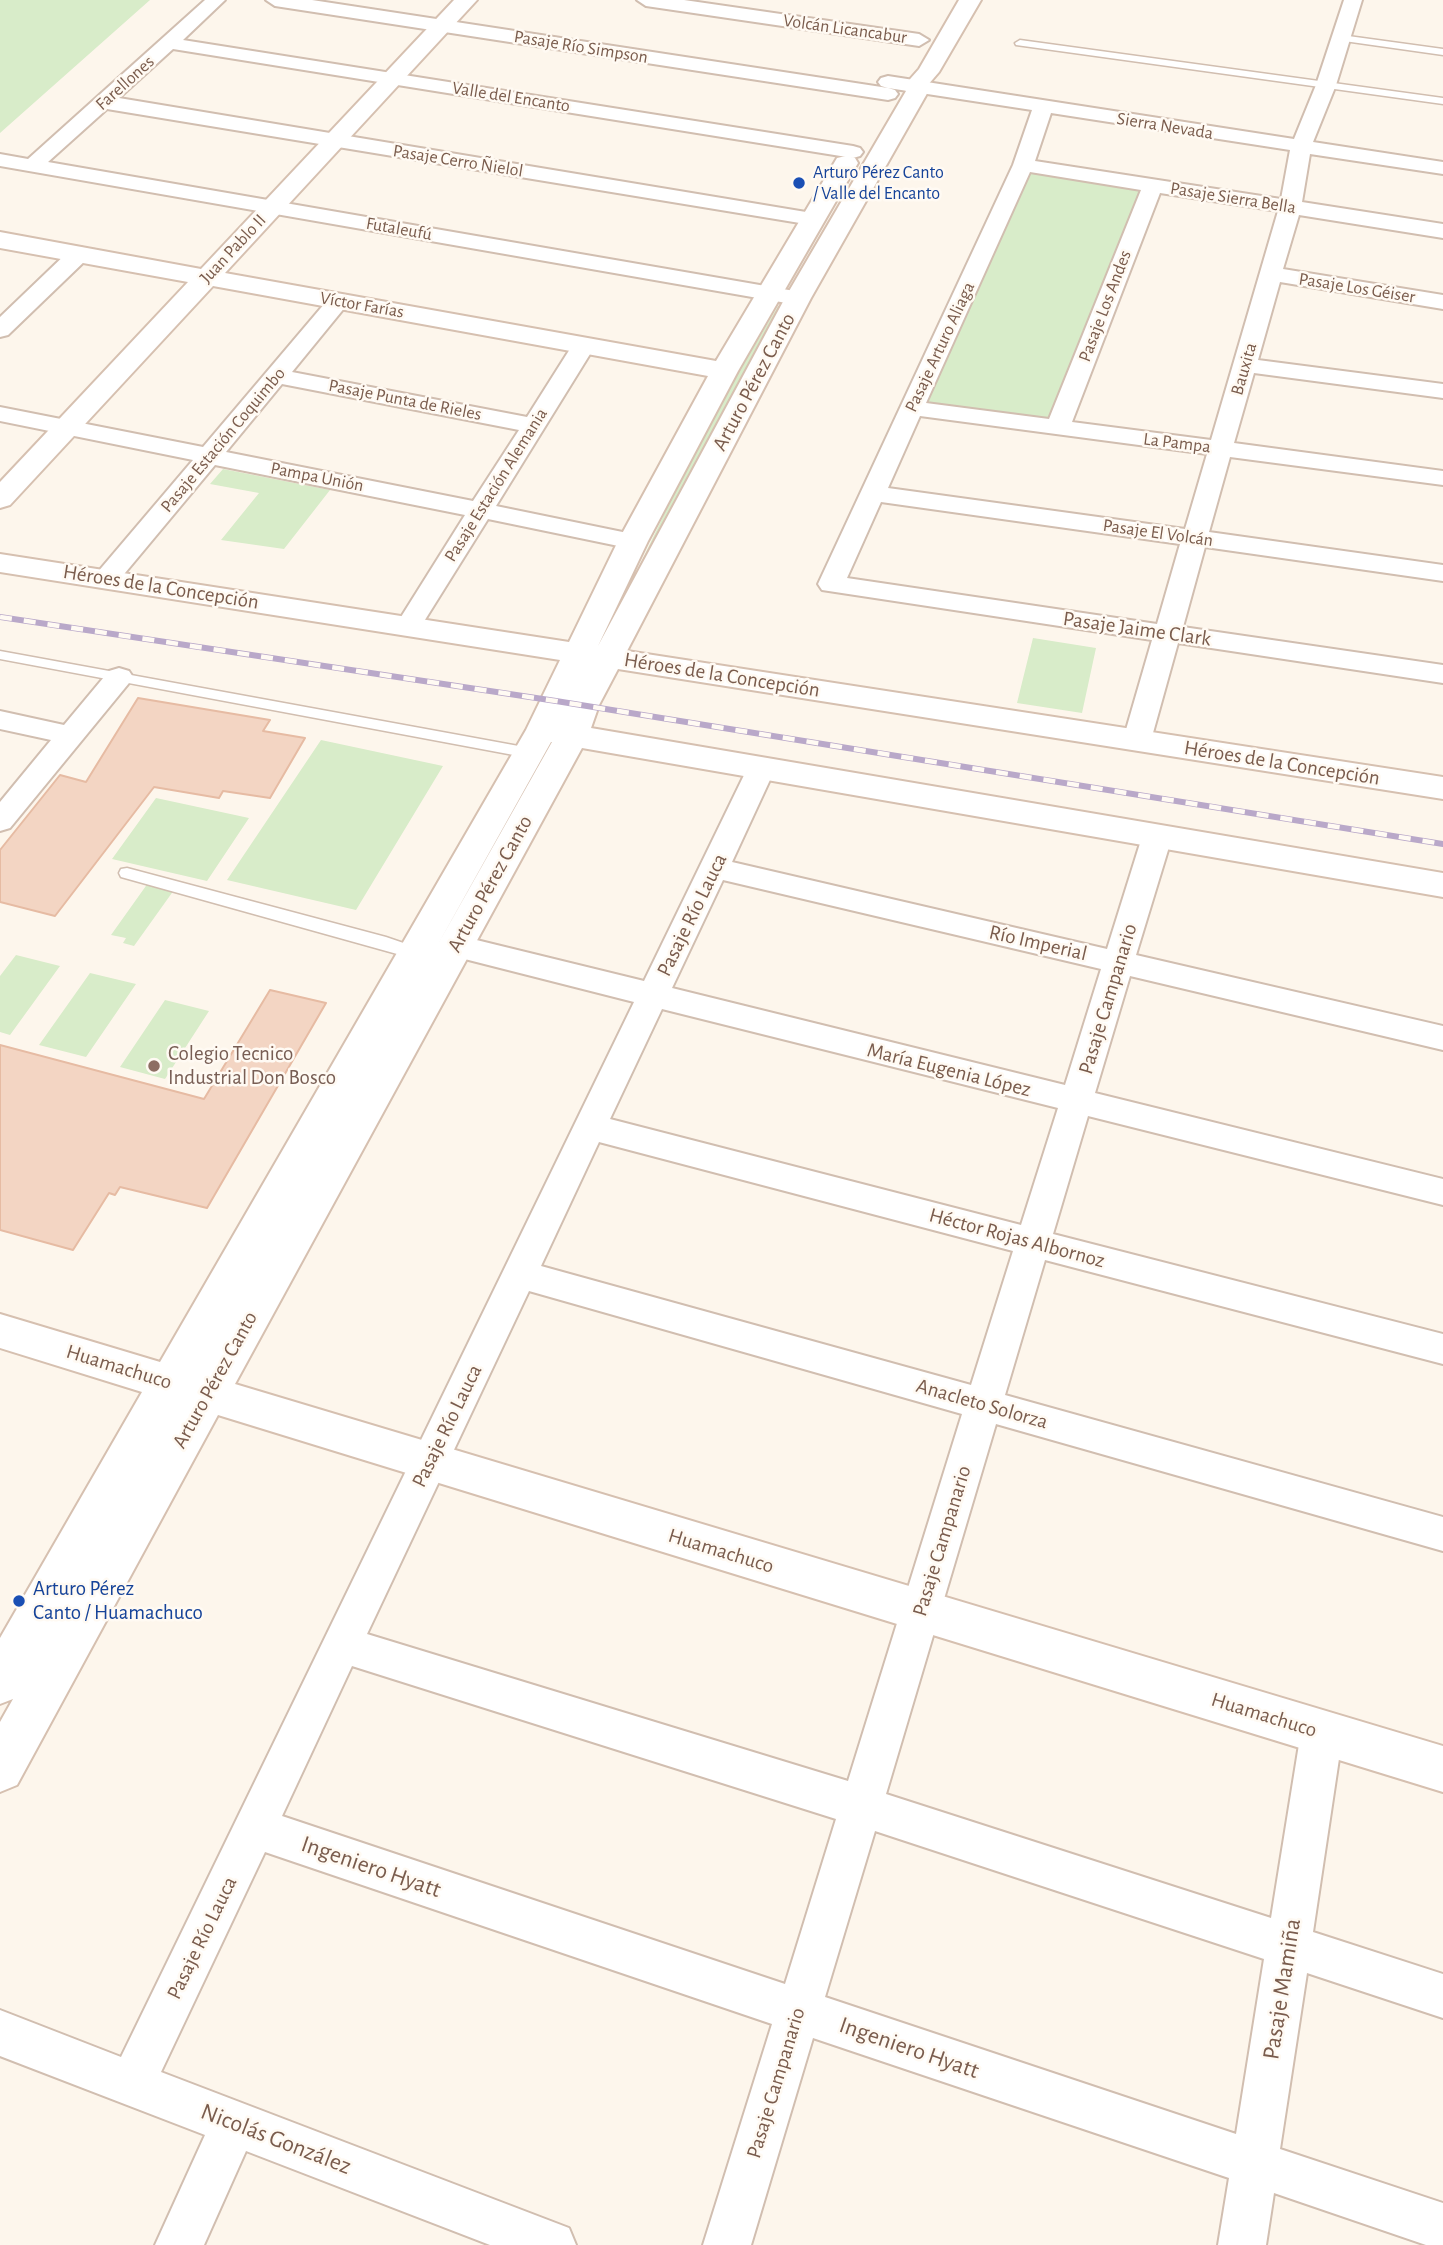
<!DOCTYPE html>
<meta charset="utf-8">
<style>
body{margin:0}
canvas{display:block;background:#fdf6ec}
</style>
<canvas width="1443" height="2245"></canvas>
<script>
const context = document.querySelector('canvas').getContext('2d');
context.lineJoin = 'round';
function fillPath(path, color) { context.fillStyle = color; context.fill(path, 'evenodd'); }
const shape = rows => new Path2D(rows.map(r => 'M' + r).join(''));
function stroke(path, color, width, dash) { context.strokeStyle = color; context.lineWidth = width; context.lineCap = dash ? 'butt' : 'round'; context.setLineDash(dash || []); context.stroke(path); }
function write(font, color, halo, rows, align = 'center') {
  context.font = font + ' "Alegreya Sans",sans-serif'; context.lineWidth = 5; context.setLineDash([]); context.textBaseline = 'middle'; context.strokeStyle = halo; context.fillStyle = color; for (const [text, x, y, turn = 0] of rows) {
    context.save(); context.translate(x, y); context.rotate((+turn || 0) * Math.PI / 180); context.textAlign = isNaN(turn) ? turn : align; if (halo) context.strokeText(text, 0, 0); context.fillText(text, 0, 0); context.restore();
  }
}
const green = shape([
 [0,0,150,0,0,133],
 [1029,168,1147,187,1059,421,919,401],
 [778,306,784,306,633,592,632,581,674,494,724,397],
 [223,469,330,490,284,549,221,540,259,493,210,484],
 [1033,638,1096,648,1082,713,1017,703],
 [321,740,443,766,356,910,227,880],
 [156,798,249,818,207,881,112,859],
 [148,883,174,890,134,946,123,943,126,938,111,935],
 [16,955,60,966,10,1035,0,1032,0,976],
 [90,973,136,984,86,1057,39,1045],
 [165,1000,209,1011,165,1079,120,1067]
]);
const building = shape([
 [138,698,270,720,263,731,305,738,270,798,223,791,219,798,154,787,55,916,0,902,0,850,60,775,86,782,138,698],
 [270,990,326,1003,207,1208,120,1187,115,1195,109,1193,73,1250,0,1230,0,1045,204,1099,270,990]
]);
const lane = shape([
 [1341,35,1443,49,1443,55,1337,40,1337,36,1341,35],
 [1020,40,1443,98,1443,104,1016,45,1015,43,1020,40],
 [0,651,535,749,542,754,535,759,0,659,0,651],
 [127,868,386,937,421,949,423,953,415,959,121,877,119,873,121,869,127,868]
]);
const street = shape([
 [205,0,225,0,183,40,853,146,860,148,863,152,860,156,853,158,173,49,119,98,812,213,820,214,823,219,820,224,812,225,107,109,48,162,806,293,809,298,806,303,798,305,0,166,0,154,28,159,205,0],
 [266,0,312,0,888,88,895,90,898,94,895,98,888,100,275,6,266,0],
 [637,0,684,0,919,34,929,40,919,46,646,6,637,0],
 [1344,0,1362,0,1336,85,1313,142,1443,162,1443,174,1310,154,1302,202,1443,224,1443,238,1299,215,1283,269,1443,295,1443,309,1280,282,1258,360,1443,384,1443,398,1254,373,1234,443,1443,471,1443,485,1230,457,1209,532,1443,565,1443,581,1205,547,1183,627,1443,665,1443,683,1178,643,1151,740,1147,747,1137,749,1127,747,1123,740,1152,640,822,590,818,584,1013,165,1032,110,888,88,881,86,878,82,881,78,888,76,1294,139,1316,85,1344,0],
 [1051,113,1290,150,1281,199,1035,161,1051,113],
 [1030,172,1141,190,1049,419,926,403,1030,172],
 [1160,193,1278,211,1211,440,1072,422,1160,193],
 [920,416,1207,454,1185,529,888,488,920,416],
 [881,502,1180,544,1157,624,847,578,881,502],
 [79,247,87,249,90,254,87,259,8,335,0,337,0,317,71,249,79,247],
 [339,294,347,296,350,301,292,372,527,417,575,341,591,341,595,346,496,506,642,536,646,541,642,546,633,549,488,519,418,631,409,633,400,631,396,625,465,515,215,465,115,585,106,587,97,585,93,579,97,573,193,460,0,421,0,407,203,447,331,296,339,294],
 [282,384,519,430,473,501,226,452,282,384],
 [119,668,129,671,133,677,129,683,10,828,0,831,0,802,51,740,0,729,0,711,64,725,109,671,119,668],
 [761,760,771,762,775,769,732,862,1107,949,1142,837,1147,830,1157,827,1167,830,1172,837,1136,955,1443,1026,1443,1050,1130,976,1095,1093,1443,1179,1443,1205,1088,1116,1053,1234,1443,1334,1443,1364,1045,1260,1005,1395,1443,1517,1443,1551,996,1424,886,1794,1271,1918,1301,1732,1307,1718,1322,1712,1337,1718,1343,1732,1313,1932,1443,1974,1443,2018,1307,1973,1280,2149,1443,2203,1443,2245,1426,2245,1274,2193,1266,2245,1218,2245,1229,2178,813,2038,751,2245,703,2245,772,2024,265,1852,161,2072,569,2228,576,2245,490,2245,246,2151,204,2245,155,2245,205,2135,0,2056,0,2010,121,2057,634,1002,445,954,441,946,445,938,456,935,644,981,747,769,751,762,761,760],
 [723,880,1101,969,1065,1085,672,988,723,880],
 [662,1009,1058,1108,1021,1225,610,1119,662,1009],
 [599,1142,1013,1251,971,1385,541,1266,599,1142],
 [529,1291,962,1414,848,1781,367,1634,529,1291],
 [352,1666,836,1819,785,1984,282,1816,352,1666],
 [875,1831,1264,1959,1236,2134,825,1997,875,1831]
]);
const secondary = shape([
 [454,0,477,0,225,273,716,361,837,158,846,156,855,158,858,163,738,371,648,541,598,646,785,298,906,91,903,87,919,69,959,0,981,0,939,72,927,86,929,90,811,298,627,651,1443,777,1443,799,618,669,599,705,591,728,1443,873,1443,897,582,748,235,1384,1443,1746,1443,1792,218,1415,17,1785,0,1792,0,1722,13,1699,0,1704,0,1638,142,1392,0,1348,0,1314,160,1362,526,730,560,660,0,572,0,554,569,642,618,541,708,376,213,286,10,505,0,508,0,482,188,282,0,248,0,232,201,269,454,0],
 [551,742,552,742,437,946,551,742]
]);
const rail = shape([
 [0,617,556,701,1443,844]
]);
const markers = [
 [799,183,7,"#1a4fb4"],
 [154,1066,7,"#8d6e63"],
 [19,1601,7,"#1a4fb4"]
];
const farStreetnames = [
 ["Volcán Licancabur",845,29,8],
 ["Pasaje Río Simpson",581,47,9],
 ["Farellones",125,83,-42],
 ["Valle del Encanto",511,97,9],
 ["Sierra Nevada",1165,126,9],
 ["Pasaje Cerro Ñielol",458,161,9],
 ["Pasaje Sierra Bella",1233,198,9],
 ["Futaleufú",399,229,10],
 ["Juan Pablo II",233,249,-47],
 ["Pasaje Los Géiser",1357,288,9],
 ["Víctor Farías",362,305,10],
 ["Pasaje Los Andes",1105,306,-69],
 ["Pasaje Arturo Aliaga",940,347,-65],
 ["Bauxita",1244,369,-74],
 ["Pasaje Punta de Rieles",405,400,11],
 ["Pasaje Estación Coquimbo",223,440,-50],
 ["La Pampa",1177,443,7],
 ["Pampa Unión",317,477,11],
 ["Pasaje Estación Alemania",496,485,-58],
 ["Pasaje El Volcán",1158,533,8]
];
const farTransitnames = [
 ["Arturo Pérez Canto",813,173],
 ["/ Valle del Encanto",813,194]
];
const streetNames = [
 ["Arturo Pérez Canto",754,382,-62],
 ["Héroes de la Concepción",161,587,9],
 ["Pasaje Jaime Clark",1137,629,8],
 ["Héroes de la Concepción",722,675,9],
 ["Héroes de la Concepción",1282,763,9],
 ["Arturo Pérez Canto",490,884,-61],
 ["Pasaje Río Lauca",692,915,-64],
 ["Río Imperial",1038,943,13],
 ["Pasaje Campanario",1108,999,-73],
 ["María Eugenia López",949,1070,14],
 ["Héctor Rojas Albornoz",1017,1238,15],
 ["Huamachuco",119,1367,17],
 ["Arturo Pérez Canto",215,1380,-61],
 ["Anacleto Solorza",982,1404,16],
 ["Pasaje Río Lauca",447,1426,-64],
 ["Pasaje Campanario",942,1541,-73],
 ["Huamachuco",721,1551,17],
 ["Huamachuco",1264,1715,17],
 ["Pasaje Río Lauca",202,1938,-64],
 ["Pasaje Campanario",776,2083,-73]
];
const educationNames = [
 ["Colegio Tecnico",168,1054],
 ["Industrial Don Bosco",168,1078]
];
const transitNames = [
 ["Arturo Pérez",33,1589],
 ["Canto / Huamachuco",33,1613]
];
const nearStreetnames = [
 ["Ingeniero Hyatt",371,1867,19],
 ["Pasaje Mamiña",1282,1989,-81],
 ["Ingeniero Hyatt",909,2048,19],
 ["Nicolás González",276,2139,21]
];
fillPath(green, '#d8ecc9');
fillPath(building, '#f3d5c3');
stroke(building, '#e6bba3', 2);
stroke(lane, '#d1beb0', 3);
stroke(street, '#d1beb0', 4);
stroke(secondary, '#d6c0b0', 4);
fillPath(lane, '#fff');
fillPath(street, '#fff');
fillPath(secondary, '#fff');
stroke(rail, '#b9a8c9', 6);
stroke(rail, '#fffaf3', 4.5, [12]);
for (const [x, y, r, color] of markers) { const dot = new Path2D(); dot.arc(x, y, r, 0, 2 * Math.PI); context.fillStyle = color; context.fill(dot); stroke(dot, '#fffaf3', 2.5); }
write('18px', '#7a5c4d', '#fffaf3', farStreetnames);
write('18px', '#164399', '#fffaf3', farTransitnames, 'left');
write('21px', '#7a5c4d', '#fffaf3', streetNames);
write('21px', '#785e54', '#fffaf3', educationNames, 'left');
write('21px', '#164399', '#fffaf3', transitNames, 'left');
write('24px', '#7a5c4d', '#fffaf3', nearStreetnames);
</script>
